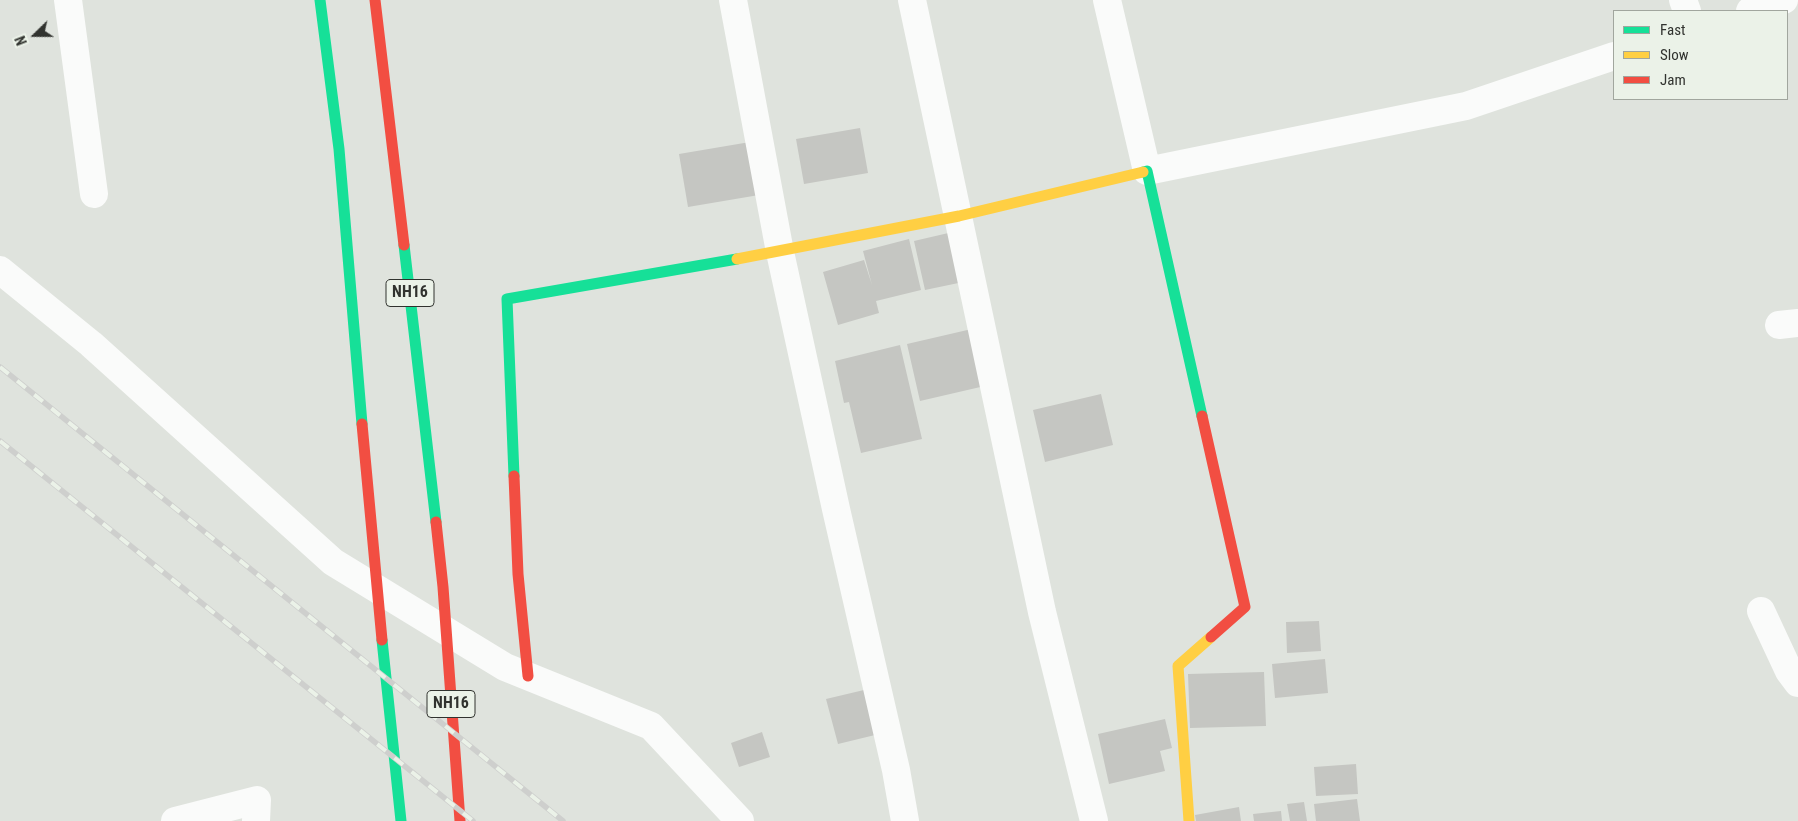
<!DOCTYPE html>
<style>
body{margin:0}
#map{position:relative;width:1798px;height:821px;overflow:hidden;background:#dfe3dd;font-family:"Roboto Condensed",sans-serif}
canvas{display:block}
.legend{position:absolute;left:1613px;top:10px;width:175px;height:90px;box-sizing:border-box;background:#ebf2e8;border:1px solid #a1a69e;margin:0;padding:6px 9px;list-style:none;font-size:15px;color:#31332f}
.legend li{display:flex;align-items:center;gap:10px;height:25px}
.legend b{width:25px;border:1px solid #a1a69e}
.north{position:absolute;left:10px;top:10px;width:50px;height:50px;-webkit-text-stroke:4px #ebf2e8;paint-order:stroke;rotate:248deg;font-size:14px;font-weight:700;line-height:20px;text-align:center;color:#31332f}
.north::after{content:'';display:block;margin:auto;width:18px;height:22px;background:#31332f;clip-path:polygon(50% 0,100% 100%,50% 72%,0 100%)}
</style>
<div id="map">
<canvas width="1798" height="821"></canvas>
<ul class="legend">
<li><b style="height:6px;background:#16e098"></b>Fast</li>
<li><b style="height:6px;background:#ffcf43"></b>Slow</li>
<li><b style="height:6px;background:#f24e42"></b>Jam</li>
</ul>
<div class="north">N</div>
</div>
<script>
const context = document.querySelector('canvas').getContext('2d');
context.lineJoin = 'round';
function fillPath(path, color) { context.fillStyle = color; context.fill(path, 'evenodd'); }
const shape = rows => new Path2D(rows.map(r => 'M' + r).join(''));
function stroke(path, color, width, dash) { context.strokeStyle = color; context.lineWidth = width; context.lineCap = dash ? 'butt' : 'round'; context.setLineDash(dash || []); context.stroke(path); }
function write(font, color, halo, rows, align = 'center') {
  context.font = font + ' "Roboto Condensed",sans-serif'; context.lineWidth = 4; context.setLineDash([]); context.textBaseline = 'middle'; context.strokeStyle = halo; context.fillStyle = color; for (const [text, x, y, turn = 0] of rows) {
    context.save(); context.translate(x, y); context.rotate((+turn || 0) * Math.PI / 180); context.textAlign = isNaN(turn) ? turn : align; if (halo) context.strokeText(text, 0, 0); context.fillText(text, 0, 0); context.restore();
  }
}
const building = shape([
 [860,128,868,173,804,184,796,139],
 [750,142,759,195,688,207,679,154],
 [957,231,968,281,925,290,914,241],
 [909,239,921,290,876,301,879,313,838,325,823,272,864,260,872,285,863,251],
 [976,328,989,385,920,401,907,344],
 [900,345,922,439,861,453,849,402,844,403,835,361],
 [1101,394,1113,445,1045,462,1033,410],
 [1319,621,1321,651,1287,653,1286,622],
 [1325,659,1328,693,1275,698,1272,664],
 [1264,672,1266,726,1190,728,1188,674],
 [864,690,875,735,838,744,826,699],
 [1165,719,1172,748,1160,751,1165,771,1109,784,1098,734],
 [762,732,770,757,739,767,731,743],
 [1356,764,1358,794,1316,796,1314,767],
 [1357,799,1360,821,1316,821,1314,804],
 [1304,802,1307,821,1290,821,1287,804],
 [1239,807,1241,821,1196,821,1195,815],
 [1281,811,1282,821,1254,821,1253,814]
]);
const street = shape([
 [68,0,94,194],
 [733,0,780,252,836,509,896,770,905,821],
 [912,0,1042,612,1094,821],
 [1107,0,1147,171,1466,106,1614,56],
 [1683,0,1687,11],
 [1750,11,1784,0],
 [0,270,91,344,333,562,505,667,651,726,740,821],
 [1779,325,1798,323],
 [1761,611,1789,671,1798,683],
 [175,821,257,800,256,821]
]);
const fast = shape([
 [320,0,339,149,362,424],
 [1143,172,1147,171,1202,416],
 [404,245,436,522],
 [514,476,507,299,737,259],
 [382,640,401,821]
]);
const slow = shape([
 [737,259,959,216,1143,172],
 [1189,821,1178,666,1211,637]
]);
const jam = shape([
 [375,0,404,245],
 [1202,416,1245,607,1211,637],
 [362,424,382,640],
 [514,476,518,574,528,676],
 [436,522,443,587,460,821]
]);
const rail = shape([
 [0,367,563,821],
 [0,441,473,821]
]);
const shields = [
 [410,293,48],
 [451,704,48]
];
const shieldNames = [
 ["NH16",410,293],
 ["NH16",451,704]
];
fillPath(building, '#c5c6c2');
stroke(street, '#fafbfa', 28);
stroke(fast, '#16e098', 11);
stroke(slow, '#ffcf43', 11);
stroke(jam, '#f24e42', 11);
stroke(rail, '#cecfcd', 5.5);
stroke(rail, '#ebf2e8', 4, [11]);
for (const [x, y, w] of shields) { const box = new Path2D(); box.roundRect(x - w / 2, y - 13.5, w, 27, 4); context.fillStyle = '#ebf2e8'; context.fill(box); stroke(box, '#31332f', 1); }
write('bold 16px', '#31332f', null, shieldNames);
</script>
